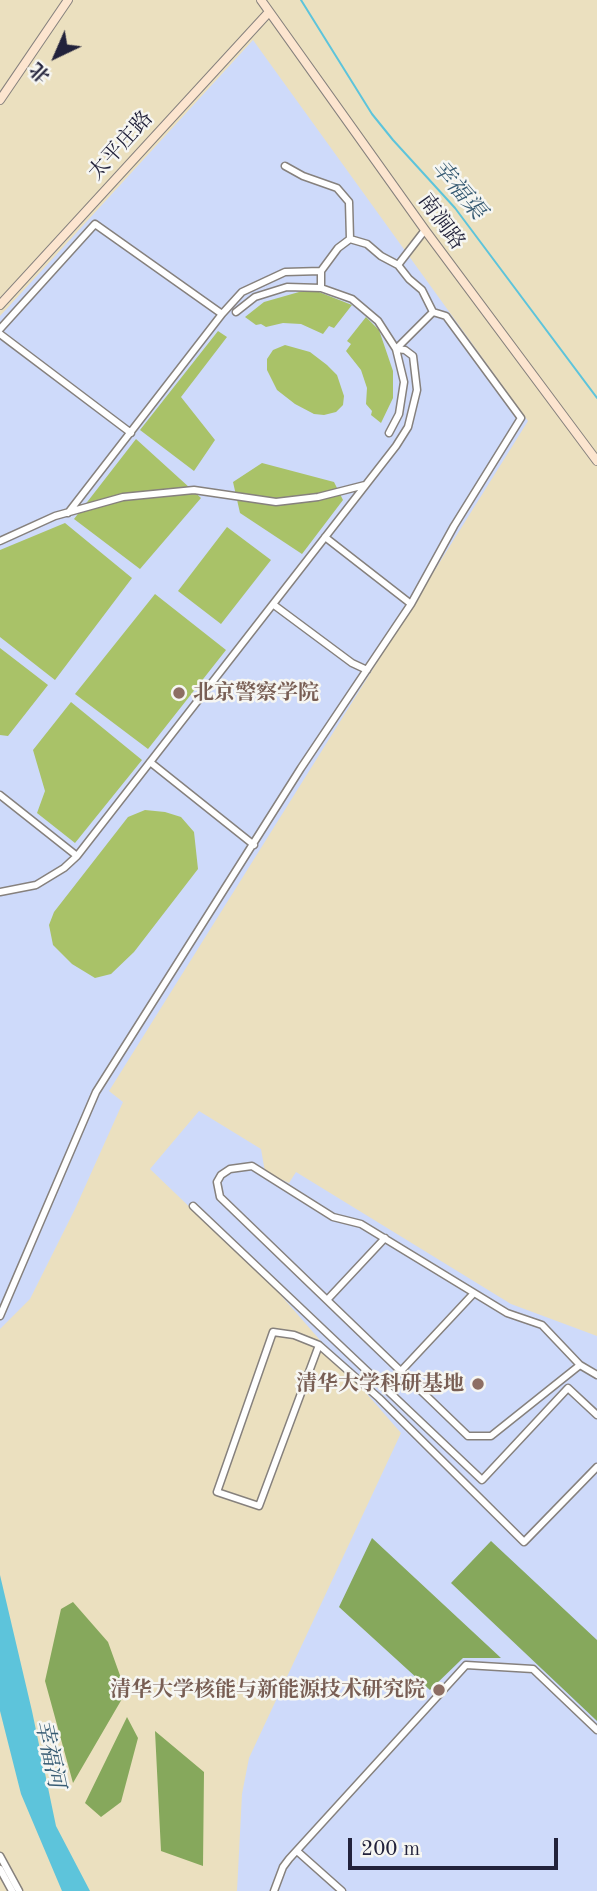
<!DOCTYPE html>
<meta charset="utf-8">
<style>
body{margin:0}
#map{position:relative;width:597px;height:1891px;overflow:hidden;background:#ebe0bf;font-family:"Old Standard TT","Noto Serif SC",serif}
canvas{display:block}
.north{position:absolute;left:21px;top:21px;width:70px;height:70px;-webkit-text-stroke:5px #f6f6f2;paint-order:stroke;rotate:224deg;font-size:19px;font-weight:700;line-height:28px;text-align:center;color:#22223b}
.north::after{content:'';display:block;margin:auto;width:24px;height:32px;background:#22223b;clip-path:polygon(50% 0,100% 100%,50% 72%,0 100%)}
.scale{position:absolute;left:348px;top:1838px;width:210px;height:32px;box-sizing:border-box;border:4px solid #22223b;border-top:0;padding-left:9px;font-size:21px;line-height:24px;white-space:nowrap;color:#22223b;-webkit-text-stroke:5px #f6f6f2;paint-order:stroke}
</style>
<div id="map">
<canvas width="597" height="1891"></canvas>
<div class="north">北</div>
<div class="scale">200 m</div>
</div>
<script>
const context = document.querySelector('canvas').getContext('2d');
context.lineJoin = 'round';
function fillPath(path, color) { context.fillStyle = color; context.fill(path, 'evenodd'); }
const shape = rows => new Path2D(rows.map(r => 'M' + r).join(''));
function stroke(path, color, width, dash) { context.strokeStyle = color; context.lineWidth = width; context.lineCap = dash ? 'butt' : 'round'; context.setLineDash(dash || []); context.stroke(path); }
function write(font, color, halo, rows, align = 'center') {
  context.font = font + ' "Old Standard TT","Noto Serif SC",serif'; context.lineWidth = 5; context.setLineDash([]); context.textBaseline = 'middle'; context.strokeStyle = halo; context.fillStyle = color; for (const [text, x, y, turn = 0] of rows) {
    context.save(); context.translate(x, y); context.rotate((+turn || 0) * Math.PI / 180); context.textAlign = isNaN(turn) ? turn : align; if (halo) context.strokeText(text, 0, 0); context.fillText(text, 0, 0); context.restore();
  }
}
const built = shape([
 [253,40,528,421,109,1091,123,1102,75,1209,30,1299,0,1329,0,316],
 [199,1111,261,1149,265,1172,289,1183,296,1172,511,1304,597,1336,597,1891,237,1891,242,1794,249,1758,401,1433,278,1292,150,1169]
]);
const green = shape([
 [299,292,319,292,352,305,334,328,329,326,323,334,301,324,283,323,266,327,261,324,256,325,245,317,264,302],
 [366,317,379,330,393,371,393,398,381,423,371,415,372,411,366,404,367,388,361,370,346,351,351,344,347,341],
 [218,331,227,337,181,397,215,440,194,471,140,430],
 [285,345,310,352,327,365,337,375,344,396,343,405,336,412,324,415,314,414,295,404,277,390,267,370,267,359,273,350],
 [136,439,201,498,140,569,74,519],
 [262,463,334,482,343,500,302,554,240,513,233,482],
 [65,523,132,578,55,680,0,637,0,550],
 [227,527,271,560,221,624,178,591],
 [155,594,226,650,148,749,75,694],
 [0,648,48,685,8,736,0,735],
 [71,702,142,760,75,843,37,813,45,791,33,750],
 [145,810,165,812,181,817,194,832,198,869,134,952,111,974,95,978,72,964,53,945,49,925,54,912,128,817]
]);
const forest = shape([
 [372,1538,501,1658,463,1658,430,1690,339,1607],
 [491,1541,597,1640,597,1721,451,1583],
 [73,1602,108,1642,126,1692,73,1783,45,1681,61,1609],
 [127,1717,138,1738,121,1802,101,1817,85,1803],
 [155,1731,204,1772,203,1866,161,1851]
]);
const water = shape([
 [0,1575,32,1711,56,1826,90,1891,62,1891,21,1794,0,1711]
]);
const stream = shape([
 [301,0,372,114,393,140,455,208,597,398]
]);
const street = shape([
 [285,166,303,176,337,188,349,202,350,239],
 [398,265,425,230],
 [321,288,321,271,338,248,350,239,367,244,381,256,398,265,409,279,422,290,433,312,396,349],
 [236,312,255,297,287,287,321,288,352,299,378,321,396,349,404,382,399,414,389,433],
 [0,329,95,224,222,314],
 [0,334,131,433],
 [68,513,222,314,242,292,285,272,321,271],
 [325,537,411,604],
 [0,541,55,516,123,497,194,490,276,502,318,497,365,485],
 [274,605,352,663,367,670],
 [150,762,254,845],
 [0,795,77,856],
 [0,892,36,885,64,868,77,856,396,446,408,427,417,390,413,356,405,350,396,349],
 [193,1206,482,1480,568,1388,597,1415],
 [327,1300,385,1238],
 [0,1316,96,1092,301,768,411,604,454,526,521,418,446,316,433,312],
 [319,1345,259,1506,217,1492,273,1332,294,1335,319,1345,379,1398,524,1542,597,1467],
 [580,1365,491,1436,468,1436,220,1197,217,1182,221,1175,230,1169,252,1166,333,1217,361,1224,507,1313,542,1325,580,1365,597,1375],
 [401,1371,474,1293],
 [297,1851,342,1891],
 [0,1856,19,1891],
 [0,1869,12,1891],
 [274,1891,283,1867,289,1859,466,1665,533,1669,597,1730]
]);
const secondary = shape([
 [261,0,425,230,597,461],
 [0,100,68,0],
 [0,305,269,12]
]);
const markers = [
 [179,693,7,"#8d6e63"],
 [478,1384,7,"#8d6e63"],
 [439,1690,7,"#8d6e63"]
];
const streetNames = [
 ["太平庄路",121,146,-48],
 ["南涧路",441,222,54]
];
const educationNames = [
 ["北京警察学院",193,693,"left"],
 ["清华大学科研基地",464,1384],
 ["清华大学核能与新能源技术研究院",425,1690]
];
const waterNames = [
 ["幸福渠",458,190,50],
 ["幸福河",49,1754,78]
];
fillPath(built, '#cedafa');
fillPath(green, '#a9c268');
fillPath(forest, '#86a85c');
fillPath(water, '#5dc4db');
stroke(stream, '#5dc4db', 2);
stroke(street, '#86817d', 9);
stroke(secondary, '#86817d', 10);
stroke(street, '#fff', 6);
stroke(secondary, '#fce5cf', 8);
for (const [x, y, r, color] of markers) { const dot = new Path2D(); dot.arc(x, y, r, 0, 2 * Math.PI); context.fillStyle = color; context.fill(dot); stroke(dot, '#f6f6f2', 2.5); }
write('21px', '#22223b', '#f6f6f2', streetNames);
write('bold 21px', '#785e54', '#f6f6f2', educationNames, 'right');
write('italic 23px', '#375b73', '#f6f6f2', waterNames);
</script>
